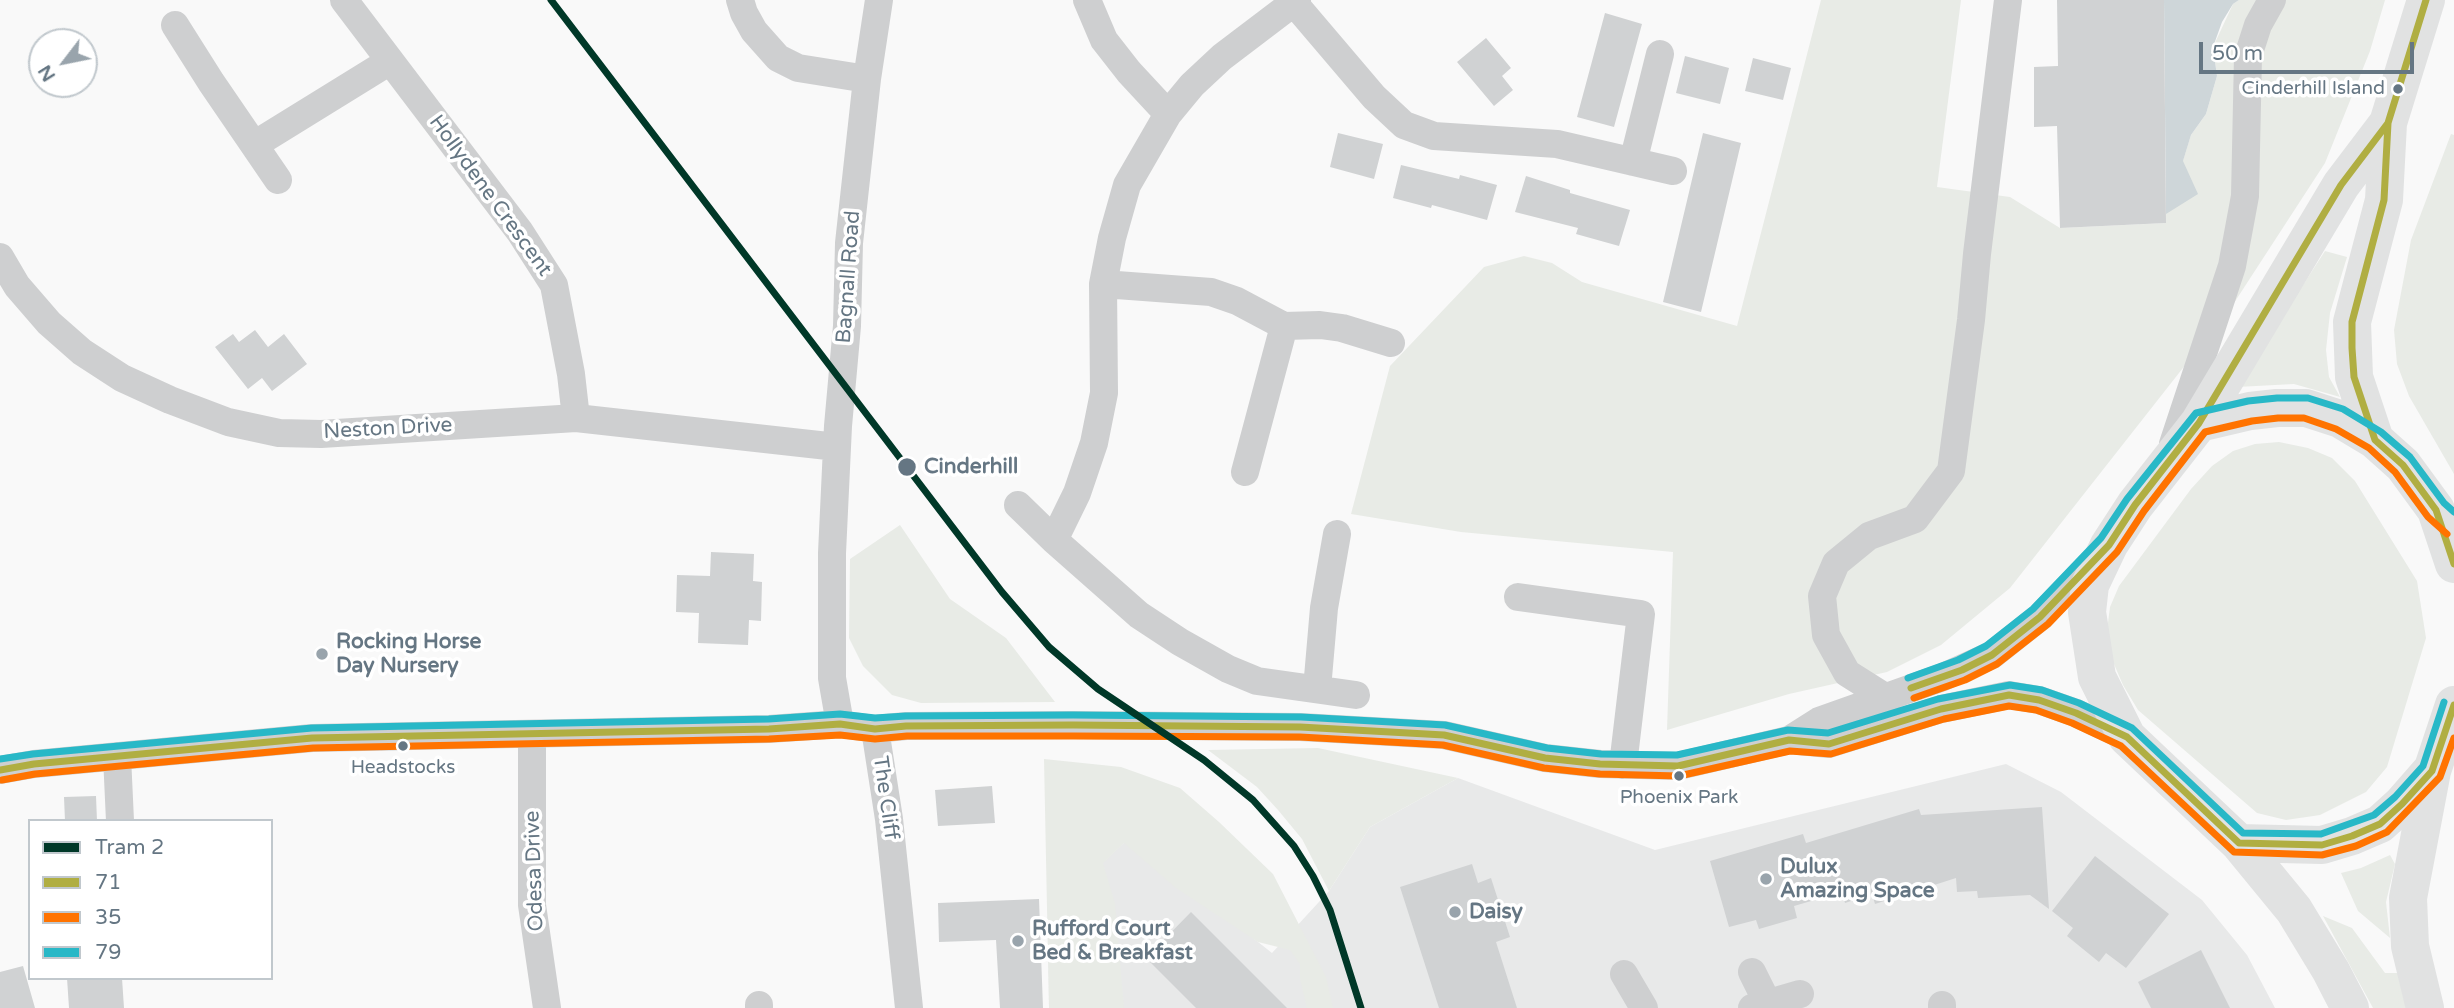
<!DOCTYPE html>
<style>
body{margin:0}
#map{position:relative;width:2454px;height:1008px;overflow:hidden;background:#f9f9f9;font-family:"Varela Round",sans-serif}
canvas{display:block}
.legend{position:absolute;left:28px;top:819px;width:245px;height:161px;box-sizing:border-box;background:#fff;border:2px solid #c1c8cd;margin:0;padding:9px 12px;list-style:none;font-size:21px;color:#657683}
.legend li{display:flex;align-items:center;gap:14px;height:35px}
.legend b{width:35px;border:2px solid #c1c8cd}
.north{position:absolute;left:28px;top:28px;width:70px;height:70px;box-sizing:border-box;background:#fff;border:2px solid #c1c8cd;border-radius:50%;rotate:238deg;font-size:19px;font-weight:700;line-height:28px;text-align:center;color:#657683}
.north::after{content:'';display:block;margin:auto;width:24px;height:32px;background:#99a4ac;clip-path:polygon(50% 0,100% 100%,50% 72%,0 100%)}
.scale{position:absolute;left:2199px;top:42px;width:215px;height:32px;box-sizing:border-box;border:4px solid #657683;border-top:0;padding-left:9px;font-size:21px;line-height:24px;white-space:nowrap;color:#657683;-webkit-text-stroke:5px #fff;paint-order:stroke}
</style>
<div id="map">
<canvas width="2454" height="1008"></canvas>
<ul class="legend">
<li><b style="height:9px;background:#003828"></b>Tram 2</li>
<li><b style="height:9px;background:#b0ae42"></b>71</li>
<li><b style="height:9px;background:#ff7300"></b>35</li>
<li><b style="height:9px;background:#28b8c7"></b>79</li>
</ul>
<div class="north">N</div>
<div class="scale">50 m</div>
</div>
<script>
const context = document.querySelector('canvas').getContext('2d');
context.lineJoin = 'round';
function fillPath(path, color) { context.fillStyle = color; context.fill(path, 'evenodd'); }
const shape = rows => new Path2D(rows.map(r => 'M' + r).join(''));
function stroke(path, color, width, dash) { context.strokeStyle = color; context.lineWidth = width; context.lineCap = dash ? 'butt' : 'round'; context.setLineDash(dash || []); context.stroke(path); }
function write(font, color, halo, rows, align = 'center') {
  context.font = font + ' "Varela Round",sans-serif'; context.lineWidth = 7; context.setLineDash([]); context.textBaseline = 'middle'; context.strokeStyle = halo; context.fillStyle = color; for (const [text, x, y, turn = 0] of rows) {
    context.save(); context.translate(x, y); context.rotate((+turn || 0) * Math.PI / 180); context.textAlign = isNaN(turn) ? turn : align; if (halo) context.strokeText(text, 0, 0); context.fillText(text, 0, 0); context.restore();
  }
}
const built = shape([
 [2006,764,2061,792,2202,900,2247,955,2275,1008,1049,1008,1048,913,1128,839,1272,953,1329,891,1370,827,1458,778,1655,850]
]);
const green = shape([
 [1821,0,1961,0,1937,187,2010,197,2060,228,2166,223,2166,214,2191,135,2206,114,2217,76,2213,47,2233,4,2239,0,2385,0,2370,51,2325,163,2234,303,2010,588,1941,645,1887,672,1789,694,1667,730,1673,552,1461,532,1351,514,1390,366,1484,267,1524,256,1552,263,1582,282,1737,326],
 [2451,134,2454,135,2454,474,2409,396,2397,364,2394,330,2411,240],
 [2325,251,2347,257,2330,313,2326,350,2329,377,2340,397,2294,384,2237,387],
 [2279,442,2308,448,2332,458,2355,481,2417,581,2426,638,2387,767,2366,792,2320,815,2286,820,2257,813,2138,710,2123,685,2111,657,2107,630,2110,607,2119,586,2191,489,2212,466,2233,451,2255,444],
 [900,525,950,599,1006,638,1055,702,921,703,892,695,863,666,849,638,850,559],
 [1318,748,1458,778,1370,827,1329,891,1302,839,1278,810,1257,787,1208,750],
 [1044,759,1121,767,1180,788,1219,822,1273,874,1326,977,1333,1008,1307,1008,1300,979,1300,964,1290,950,1258,942,1176,888,1124,843,1103,863,1115,904,1124,1008,1049,1008],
 [2390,855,2395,864,2386,902,2390,938,2358,911,2341,873,2361,868],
 [2323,916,2352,928,2385,973,2399,973,2407,1008,2373,1008]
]);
const water = shape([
 [2164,0,2239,0,2233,4,2222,22,2213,47,2217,76,2206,114,2191,135,2183,161,2198,194,2166,214]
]);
const building = shape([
 [2057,0,2164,0,2166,223,2060,228,2057,126,2034,127,2034,67,2058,66],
 [1605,13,1642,24,1614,127,1577,117],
 [1486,38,1511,68,1502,76,1513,90,1494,106,1457,62],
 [1685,56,1729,68,1720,104,1676,93],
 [1753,58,1791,68,1783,100,1745,91],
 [1338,133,1383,144,1374,179,1330,167],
 [1703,133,1741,143,1701,312,1663,302],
 [1401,165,1459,179,1460,175,1497,185,1487,220,1432,205,1431,208,1393,198],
 [1526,176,1570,190,1570,193,1630,210,1619,246,1576,234,1578,228,1515,212],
 [255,330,268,347,284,334,307,364,272,391,262,378,248,389,215,347,233,334,239,342],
 [711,552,754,554,753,581,762,582,761,621,749,620,748,645,698,643,699,613,676,612,677,575,710,576],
 [992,786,995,823,938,826,935,790],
 [96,796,97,821,65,821,64,797],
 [2042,807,2049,909,2030,895,1978,898,1977,891,1957,892,1956,878,1875,904,1872,894,1845,903,1842,892,1794,906,1797,918,1759,929,1756,920,1729,927,1710,861,1803,834,1806,843,1919,809,1921,815],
 [2095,856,2169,914,2126,968,2106,953,2099,962,2067,936,2073,928,2052,911],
 [1472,864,1478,883,1491,878,1510,937,1496,942,1517,1008,1439,1008,1400,887],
 [1039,899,1043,1008,1000,1008,996,940,939,942,938,903],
 [1191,912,1287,1008,1196,1008,1146,958],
 [2201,950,2230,1008,2151,1008,2138,982],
 [23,966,35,1008,0,1008,0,972],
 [67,978,122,978,124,1008,69,1008]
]);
const minor = shape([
 [344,0,520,232,554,285,571,374,576,418],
 [740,0,744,13,754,31,778,58,798,68,867,79],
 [1087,0,1104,40,1129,72,1168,114],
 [1294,3,1374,97,1404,125,1434,136,1557,144,1673,171],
 [175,25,211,82,278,180],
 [254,145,390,61],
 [1633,162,1660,54],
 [0,257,17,286,49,323,82,352,122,378,170,400,228,422,279,433,321,434,576,418,837,447],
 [1103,284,1211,292,1237,301,1284,326,1320,325,1342,328,1391,343],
 [2173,444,2232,266,2245,196,2248,56,2258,25,2272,0],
 [1245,472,1284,326],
 [1018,505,1054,540,1139,615,1180,642,1228,669,1257,681,1356,695],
 [1054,540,1077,493,1094,443,1104,393,1103,284,1112,238,1127,185,1168,114,1192,85,1222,57,1297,0],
 [1518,597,1641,614,1623,765],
 [1317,689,1324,608,1337,534],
 [1885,697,1847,673,1826,635,1822,596,1836,563,1869,536,1915,519,1951,471,1971,320,1977,254,2008,0],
 [840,724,832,678,832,553,838,426,847,326,849,243,867,79,879,0],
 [875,729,889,819,909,1008],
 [532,734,532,905,547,1008],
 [1789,740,1819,721,1943,677,1992,655,2040,617,2095,560],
 [117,756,120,821],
 [0,770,34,764,312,738,769,729,840,724,875,729,906,726,1073,725,1300,727,1444,735,1545,758,1600,764,1678,766,1789,740,1829,744,1941,709,2009,695,2039,700,2076,713,2127,737],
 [1752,972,1770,1008],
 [1624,974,1644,1008],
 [1942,1005,1942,1008],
 [759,1008,759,1005],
 [1752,1008,1800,994]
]);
const highway = shape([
 [2199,423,2250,411,2277,408,2306,408,2340,419,2375,440,2403,465,2436,510,2454,564],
 [2375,440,2354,377,2352,322,2384,200,2388,123,2426,0],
 [2239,843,2322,845,2352,836,2380,824,2402,804,2430,772],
 [2350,1008,2331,971,2294,910,2239,843,2127,737,2097,677,2087,612,2090,585,2109,545,2135,505,2199,423,2341,185,2388,123],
 [2425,1008,2410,946,2408,898,2432,771,2454,705]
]);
const bus1 = shape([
 [2426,0,2388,123,2384,200,2352,322,2352,348,2354,377,2375,440,2403,465,2436,510,2454,564],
 [1911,688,1962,670,1992,655,2040,617,2109,545,2135,505,2199,423,2341,185,2388,123],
 [0,770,34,764,312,738,769,729,840,724,875,729,906,726,1073,725,1300,727,1444,735,1545,758,1600,764,1678,766,1789,740,1829,744,1941,709,2009,695,2039,700,2076,713,2127,737,2239,843,2322,845,2352,836,2380,824,2402,804,2432,771,2454,705]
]);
const bus2 = shape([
 [1914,698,1965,680,1997,664,2048,624,2117,552,2144,511,2205,432,2252,421,2278,418,2304,418,2336,429,2369,448,2395,472,2428,517,2447,534],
 [2,780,35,774,313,748,769,739,840,735,875,739,907,736,1073,736,1300,737,1443,745,1544,768,1600,774,1679,776,1790,751,1831,754,1944,719,2009,706,2036,710,2072,723,2121,746,2234,852,2322,855,2356,846,2387,832,2440,777,2454,738]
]);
const bus3 = shape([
 [1908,678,1958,660,1986,646,2033,609,2101,538,2127,499,2196,413,2248,401,2277,398,2308,398,2343,409,2381,432,2410,457,2444,503,2454,512],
 [0,759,33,754,312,728,769,719,840,714,875,718,906,716,1073,715,1301,717,1445,725,1547,748,1601,754,1677,755,1788,730,1828,733,1938,699,2010,685,2042,690,2079,703,2132,728,2243,833,2321,834,2374,815,2395,797,2423,766,2444,702]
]);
const tram1 = shape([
 [551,0,1002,592,1049,647,1098,689,1204,760,1253,800,1294,846,1313,876,1330,910,1361,1008]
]);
const markers = [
 [2398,89,6,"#657683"],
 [907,467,10,"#657683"],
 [322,654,7,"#99a4ac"],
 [403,746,6,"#657683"],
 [1679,776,6,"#657683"],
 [1766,879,7,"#99a4ac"],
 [1455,912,7,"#99a4ac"],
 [1018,941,7,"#99a4ac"]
];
const busNames = [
 ["Cinderhill Island",2385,89,"right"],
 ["Headstocks",403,768],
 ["Phoenix Park",1679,798]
];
const streetNames = [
 ["Hollydene Crescent",490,196,54],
 ["Bagnall Road",849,277,-86],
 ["Neston Drive",388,429,-3],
 ["The Cliff",885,798,82],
 ["Odesa Drive",535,871,-92]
];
const stopNames = [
 ["Cinderhill",924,467]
];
const poiNames = [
 ["Rocking Horse",336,642],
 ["Day Nursery",336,666],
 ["Dulux",1780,867],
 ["Amazing Space",1780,891],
 ["Daisy",1469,912],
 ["Rufford Court",1032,929],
 ["Bed & Breakfast",1032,953]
];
fillPath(built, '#e8e9e9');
fillPath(green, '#e8ebe6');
fillPath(water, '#ced6d9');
fillPath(building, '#d0d2d3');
stroke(minor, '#cecfd0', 28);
stroke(highway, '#e1e2e2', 38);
stroke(bus1, '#b0ae42', 7);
stroke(bus2, '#ff7300', 7);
stroke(bus3, '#28b8c7', 7);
stroke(tram1, '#003828', 7);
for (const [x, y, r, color] of markers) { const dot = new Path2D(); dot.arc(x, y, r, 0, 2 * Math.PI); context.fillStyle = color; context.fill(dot); stroke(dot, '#fff', 2.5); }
write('19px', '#657683', '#fff', busNames);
write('21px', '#657683', '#fff', streetNames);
write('bold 21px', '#657683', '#fff', stopNames, 'left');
write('bold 21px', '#657683', '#fff', poiNames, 'left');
</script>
